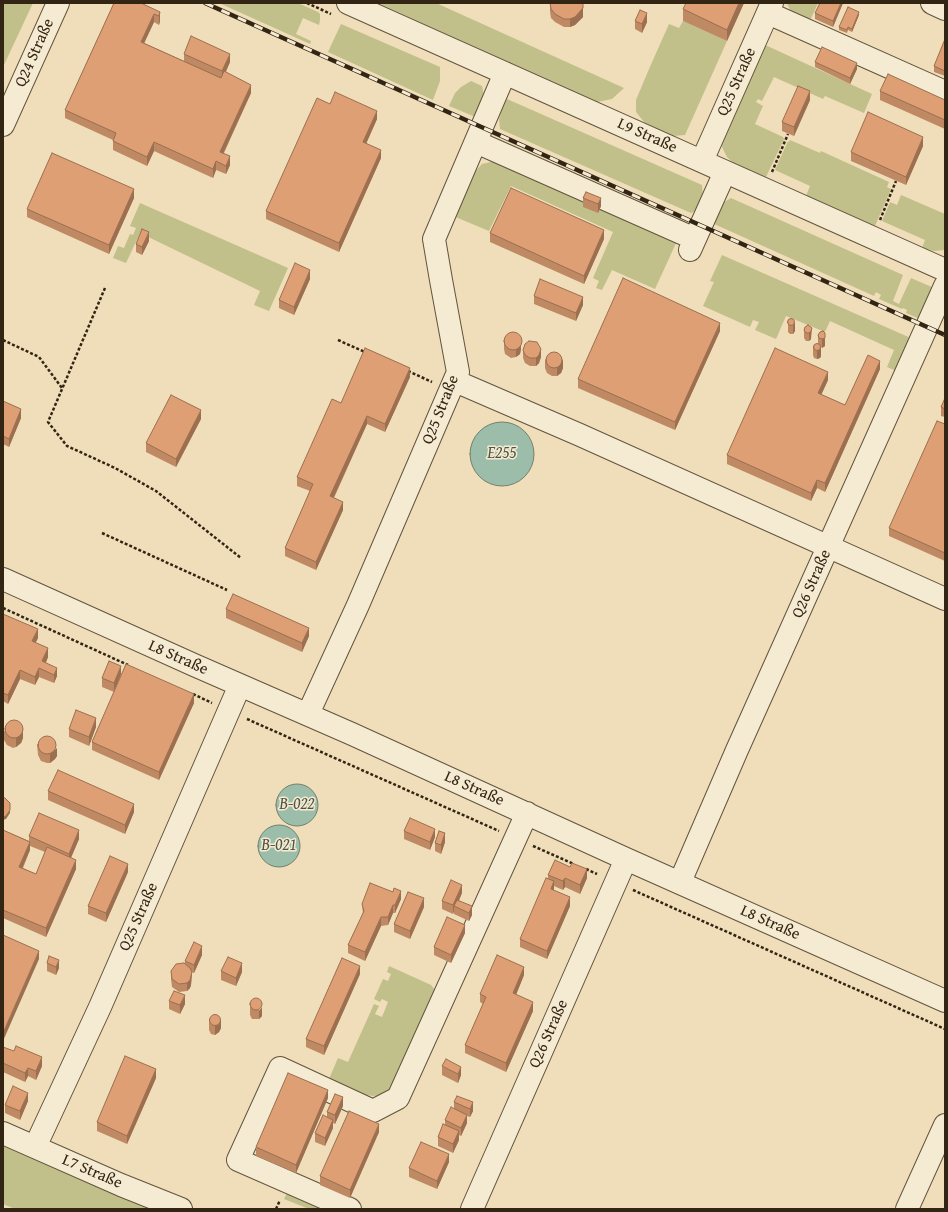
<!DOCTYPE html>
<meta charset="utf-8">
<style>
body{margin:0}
#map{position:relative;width:948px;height:1212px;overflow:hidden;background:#efdeb9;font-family:"Gentium Book Plus",serif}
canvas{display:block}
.frame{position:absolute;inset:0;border:4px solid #332514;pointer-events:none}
</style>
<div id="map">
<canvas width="948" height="1212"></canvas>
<div class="frame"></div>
</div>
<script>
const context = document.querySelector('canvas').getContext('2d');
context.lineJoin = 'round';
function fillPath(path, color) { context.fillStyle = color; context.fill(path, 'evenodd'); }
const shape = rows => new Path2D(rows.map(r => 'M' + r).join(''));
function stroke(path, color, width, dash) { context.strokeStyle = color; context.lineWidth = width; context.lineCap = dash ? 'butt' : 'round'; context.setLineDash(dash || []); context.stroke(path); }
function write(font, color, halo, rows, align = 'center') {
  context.font = font + ' "Gentium Book Plus",serif'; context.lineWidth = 3; context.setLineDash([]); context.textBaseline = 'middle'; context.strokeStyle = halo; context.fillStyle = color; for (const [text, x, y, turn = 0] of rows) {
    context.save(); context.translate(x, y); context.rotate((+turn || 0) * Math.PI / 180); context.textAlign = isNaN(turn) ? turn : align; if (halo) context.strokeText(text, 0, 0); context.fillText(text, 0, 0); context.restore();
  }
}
const green = shape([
 [3,3,33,3,3,67],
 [219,3,298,3,318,12,320,14,320,20,319,25,303,18,296,34,311,41,310,44],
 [378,3,436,3,624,88,612,99,597,102],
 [787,3,818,3,808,25,791,12],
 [683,21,727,41,685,135,672,136,653,128,645,123,636,112,636,100,649,69,669,24,679,28],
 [341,24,440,67,440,81,433,100,328,52],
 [763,44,872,94,864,113,825,96,823,99,774,77,762,101,758,99,756,102,763,106,755,124,783,137,784,139,766,177,734,164,727,157,722,147,722,138],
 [471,81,482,86,485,100,478,118,449,106,455,93,461,87],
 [507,99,702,185,703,197,697,210,691,213,500,129,499,119,502,109],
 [790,140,820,153,821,151,889,182,887,187,891,189,875,226,806,196,810,186,775,170,788,141,789,142],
 [495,161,601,206,677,241,655,289,612,270,602,290,596,288,599,281,593,278,613,232,511,186,489,231,453,216,473,174,482,164],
 [901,195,945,214,945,250,934,251,922,248,925,240,882,221,890,202,897,205],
 [731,198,903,275,893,301,899,304,911,278,934,288,922,320,906,313,907,310,903,308,902,309,879,299,881,295,876,292,874,296,712,223,721,204],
 [140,203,288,268,269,311,254,305,260,291,140,233,126,263,113,258,118,246,124,248,130,234,133,235,136,228,130,226],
 [722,255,913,339,899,372,887,367,894,350,830,321,825,332,786,316,776,339,755,330,759,322,753,320,750,327,703,306,714,282,710,281],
 [389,966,431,985,435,990,395,1088,385,1095,374,1096,364,1095,329,1079,338,1058,348,1062,374,1004,379,1006,375,1014,382,1017,388,1002,382,999,380,1002,374,999,383,979,388,981,391,974,387,972],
 [3,1142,162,1209,15,1209,3,1204],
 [289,1189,335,1209,309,1209,284,1199]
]);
const water = shape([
 '470 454a32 32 0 1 1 64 0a32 32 0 1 1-64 0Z',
 '276 805a21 21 0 1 1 42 0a21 21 0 1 1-42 0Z',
 '258 846a21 21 0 1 1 42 0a21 21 0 1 1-42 0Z'
]);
const path = shape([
 [307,3,331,14],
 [772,172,788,134],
 [880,220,896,181],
 [105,288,48,422,67,446,115,468,156,491,241,558],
 [3,340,39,357,62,388],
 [338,340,367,353],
 [408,371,432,382],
 [102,533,227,590],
 [3,608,128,665],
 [193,694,212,703],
 [247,719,499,831],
 [533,846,574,864],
 [586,869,597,874],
 [633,890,945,1029],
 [276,1209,280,1200]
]);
const minor = shape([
 [348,3,945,270],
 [932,3,945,9],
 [768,13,945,92],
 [3,125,58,3],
 [476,142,695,239],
 [702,161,772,3],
 [690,250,725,172],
 [455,381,580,435,945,599],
 [3,579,194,665,352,734,626,859,945,1001],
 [308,714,358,605,458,372,441,280,434,239,505,73],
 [680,882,737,750,945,286],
 [3,1133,121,1185,181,1209],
 [35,1147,100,1007,240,685],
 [350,1209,238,1160,280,1068,373,1111,398,1098,527,813],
 [472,1209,626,859],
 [907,1209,945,1125]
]);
const rail = shape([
 [205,3,945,335]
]);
const wall = shape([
 [114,3,160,12,160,21,159,25,154,22,144,43,184,61,184,54,230,62,226,72,251,93,224,153,230,165,226,174,216,170,213,178,154,151,147,166,113,150,113,140,65,118,65,110],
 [550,3,583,3,583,17,575,25,570,27,564,27,555,22,551,18,550,12],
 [744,3,727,41,683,21,683,9],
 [820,3,843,3,833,27,815,19,815,13],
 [859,15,852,32,848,30,847,33,839,30,839,27],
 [635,21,647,22,642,33,635,29],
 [945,39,945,76,934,72,934,66],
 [815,62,857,69,850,84,815,67],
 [880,91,945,100,945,129,880,100],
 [810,100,794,136,782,131,782,122],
 [330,104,377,119,366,143,381,158,339,252,266,219,266,211],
 [923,146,906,185,851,161,851,152],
 [586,192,601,206,598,213,583,207,583,198],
 [134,198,109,254,27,217,27,209],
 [490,233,604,239,584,284,490,242],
 [149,241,142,255,136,252,136,244],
 [310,279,294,315,279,308,279,300],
 [534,296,583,305,576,321,534,304],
 [792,318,795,331,793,334,790,334,788,332,788,321],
 [808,325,811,339,809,341,806,341,804,338,804,330],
 [720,331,675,430,578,388,578,379],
 [825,333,825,346,822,348,821,347,821,356,820,358,817,359,814,358,813,355,813,346,818,344,818,335],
 [504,341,521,349,520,354,516,357,511,358,505,354,504,349],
 [523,350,541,357,539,363,536,366,530,366,525,363,523,358],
 [545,360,563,368,561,373,557,376,552,376,547,373,545,368],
 [880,369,825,492,817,488,811,501,727,464,727,455,828,380,821,395,845,405],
 [410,377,385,432,367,424,334,498,343,510,316,570,285,556,285,548,310,491,297,486,297,477,341,403],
 [945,398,945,417,941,416,941,407],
 [3,401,21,418,9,447,3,444],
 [201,419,176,467,146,452,146,443],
 [945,424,945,561,889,536,889,528],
 [226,609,309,636,302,652,226,618],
 [3,614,38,638,35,643,48,657,46,663,57,676,54,683,39,677,35,685,20,679,8,704,3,701],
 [121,674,114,692,102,687,102,678],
 [194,703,159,780,92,750,92,742],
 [96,727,89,746,69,737,69,729],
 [4,731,23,738,21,743,16,747,13,748,7,745,4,740],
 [37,744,57,756,55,759,50,763,47,763,41,761,38,755],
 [48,791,134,812,125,834,48,800],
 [3,830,29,841,29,836,79,839,71,858,76,869,46,937,3,918],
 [30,846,45,852,36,874,23,868,30,850],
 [404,831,435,837,430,850,404,839],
 [445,842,441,854,435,851,435,843],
 [128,872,106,922,88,914,88,906],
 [548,875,587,878,580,894,565,887,563,890,554,886,554,890,570,906,547,959,520,947,520,939,548,879],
 [462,893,459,900,472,915,469,921,454,914,454,911,453,914,442,909,442,901],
 [401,899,395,913,393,913,388,925,381,926,365,961,348,953,348,945,363,914,362,904],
 [424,907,410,939,394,932,394,924],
 [465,933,451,963,434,955,434,947],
 [202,955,194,973,192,972,191,985,190,988,187,991,179,992,172,987,171,979,171,971,185,964,185,961],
 [49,956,59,968,56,975,47,971,47,963],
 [221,971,242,972,236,986,221,980],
 [360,974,324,1055,306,1047,306,1039],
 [524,975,516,995,533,1011,506,1072,465,1053,465,1045,483,1004,480,1002,480,994],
 [254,998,262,1016,259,1019,252,1019,250,1015,250,1007],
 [169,1001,185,1004,180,1014,169,1009],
 [209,1021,221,1028,219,1032,215,1035,211,1034,209,1030],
 [3,1047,42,1066,36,1080,28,1076,25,1082,3,1072],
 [442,1066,461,1075,458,1083,442,1075],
 [156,1078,127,1144,97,1131,97,1122],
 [457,1096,473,1111,470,1117,467,1116,467,1123,461,1136,459,1135,459,1140,453,1153,438,1146,438,1137,445,1125,445,1120,454,1109,454,1102],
 [328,1098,296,1173,256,1156,256,1147],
 [28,1101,20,1120,5,1113,5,1105],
 [343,1106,335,1124,333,1123,333,1128,325,1146,315,1142,315,1133,327,1117,327,1112],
 [379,1132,350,1198,320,1185,320,1176],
 [449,1162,437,1189,409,1177,409,1168]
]);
const shadedWall = shape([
 [583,3,583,17,575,25,570,27,570,19],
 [739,3,744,3,727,41,727,30],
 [841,3,843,3,833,27,833,21],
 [160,12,160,21,159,25,159,16],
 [859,12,859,15,852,32,852,29],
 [647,13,647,22,642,33,642,24],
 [154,14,154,22,141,50,141,42],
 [230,54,230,62,222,79,222,71],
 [857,63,857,69,850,84,850,78],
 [251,85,251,93,220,160,220,152],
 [810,91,810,100,794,136,794,127],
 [377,111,377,119,363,151,363,142],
 [923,137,923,146,906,185,906,177],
 [154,142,154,151,147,166,147,157],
 [381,150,381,158,339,252,339,243],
 [230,156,230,165,226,174,226,166],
 [216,161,216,170,213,178,213,169],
 [134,189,134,198,109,254,109,245],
 [601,198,601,206,598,213,598,204],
 [604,230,604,239,584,284,584,276],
 [149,232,149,241,142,255,142,247],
 [310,270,310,279,294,315,294,307],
 [583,297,583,305,576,321,576,313],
 [795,322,795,331,793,334,793,325],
 [720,323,720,331,675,430,675,422],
 [812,328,811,339,809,341,809,333],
 [825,338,825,346,822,348,822,339],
 [521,340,521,349,520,354,516,357,516,349],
 [821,347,821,356,820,358,817,359,817,351],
 [541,349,541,357,539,363,536,366,536,358],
 [563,359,563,368,561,373,557,376,557,368],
 [880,361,880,369,825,492,825,483],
 [410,368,410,377,385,432,385,424],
 [828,372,828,380,818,402,818,393],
 [21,409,21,418,9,447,9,439],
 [201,410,201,419,176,467,176,459],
 [367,416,367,424,330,505,330,496],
 [817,480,817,488,811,501,811,493],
 [343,502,343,510,316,570,316,562],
 [309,628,309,636,302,652,302,643],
 [38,629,38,638,32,650,32,641],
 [48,648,48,657,42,670,42,661],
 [121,666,121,674,114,692,114,683],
 [39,668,39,677,35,685,35,677],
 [57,668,57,676,54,683,54,675],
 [20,670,20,679,8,704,8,695],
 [194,694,194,703,159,780,159,772],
 [96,718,96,727,89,746,89,737],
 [23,729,23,738,21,743,16,747,16,739],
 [57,748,57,756,55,759,50,763,50,754],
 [134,804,134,812,125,834,125,825],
 [10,810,10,813,6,819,3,820,3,817],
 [435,829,435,837,430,850,430,842],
 [79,830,79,839,69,862,69,854],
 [445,833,445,842,441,854,441,845],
 [30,842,30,850,19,875,19,867],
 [76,860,76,869,46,937,46,928],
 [128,864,128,872,106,922,106,913],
 [587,869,587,878,580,894,580,885],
 [565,878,565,887,563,890,563,881],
 [554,881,554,890,551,897,551,889],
 [462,885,462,893,456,907,454,906,454,911,453,914,453,905],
 [401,891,401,899,395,913,395,905],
 [570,897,570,906,547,959,547,951],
 [424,898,424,907,410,939,410,931],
 [393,905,393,913,388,925,388,917],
 [472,906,472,915,469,921,469,913],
 [381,917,381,926,365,961,365,952],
 [465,925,465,933,451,963,451,955],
 [202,946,202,955,194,973,194,965],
 [39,951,39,959,3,1041,3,1033],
 [59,960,59,968,56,975,56,967],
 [242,963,242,972,236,986,236,978],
 [360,966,360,974,324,1055,324,1046],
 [524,967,524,975,513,1002,513,993],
 [192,972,191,985,190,988,187,991,187,983],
 [185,995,185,1004,180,1014,180,1005],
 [533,1002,533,1011,506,1072,506,1063],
 [262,1007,262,1016,259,1019,259,1011],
 [221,1019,221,1028,219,1032,215,1035,215,1026],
 [42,1057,42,1066,36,1080,36,1071],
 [461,1067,461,1075,458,1083,458,1074],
 [28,1068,28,1076,25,1082,25,1073],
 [156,1069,156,1078,127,1144,127,1136],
 [328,1090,328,1098,296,1173,296,1165],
 [28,1093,28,1101,20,1120,20,1111],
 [343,1097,343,1106,335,1124,335,1115],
 [473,1102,473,1111,470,1117,470,1109],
 [467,1115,467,1123,461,1136,461,1128],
 [333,1120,333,1128,325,1146,325,1138],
 [379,1124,379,1132,350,1198,350,1190],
 [459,1131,459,1140,453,1153,453,1144],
 [449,1154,449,1162,437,1189,437,1181]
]);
const building = shape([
 [114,3,141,3,160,12,159,16,154,14,141,42,221,78,224,71,251,85,220,152,230,156,226,166,216,161,213,169,154,142,147,157,113,141,116,133,65,110,114,3],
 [550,3,583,3,583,8,575,17,570,19,564,19,555,14,551,9,550,3],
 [686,3,739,3,727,30,683,9,686,3],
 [820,3,841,3,833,21,815,13,820,3],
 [848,7,859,12,852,29,848,27,847,30,839,27,848,7],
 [640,10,647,13,642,24,635,21,640,10],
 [191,36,230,54,222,71,184,54,191,36],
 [945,39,945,71,934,66,945,39],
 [822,47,857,63,850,78,815,62,822,47],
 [888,74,945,100,945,120,880,91,888,74],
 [798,86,810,91,794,127,782,122,798,86],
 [335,92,377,111,363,142,381,150,339,243,266,211,317,98,330,104,335,92],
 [868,112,923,137,906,177,851,152,868,112],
 [52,153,134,189,109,245,27,209,52,153],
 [511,188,604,230,584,276,490,233,511,188],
 [586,192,601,198,598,204,583,198,586,192],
 [142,229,149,232,142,247,136,244,142,229],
 [295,263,310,270,294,307,279,300,295,263],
 [623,278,720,323,675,422,578,379,623,278],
 [540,279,583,297,576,313,534,296,540,279],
 '787.5 322a3.5 3.5 0 1 1 7 0a3.5 3.5 0 1 1-7 0Z',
 [808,325,812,328,811,331,809,333,806,333,804,330,805,327,808,325],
 [823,331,825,333,825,338,822,339,819,338,818,335,820,332,823,331],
 '504 341a9 9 0 1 1 18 0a9 9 0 1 1-18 0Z',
 [529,341,537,342,541,349,539,355,536,358,530,358,525,355,523,350,525,344,529,341],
 '813.5 347a3.5 3.5 0 1 1 7 0a3.5 3.5 0 1 1-7 0Z',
 [365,348,410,368,385,424,367,416,330,496,343,502,316,562,285,548,313,484,297,477,332,399,341,403,365,348],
 [775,348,828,372,818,393,845,405,868,355,880,361,825,483,817,480,811,493,727,455,775,348],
 '546 360a8 8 0 1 1 16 0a8 8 0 1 1-16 0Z',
 [171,395,201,410,176,459,146,443,171,395],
 [945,398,945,409,941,407,945,398],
 [3,401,21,409,9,439,3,436,3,401],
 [937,421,945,424,945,553,889,528,937,421],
 [233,594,309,628,302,643,226,609,233,594],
 [3,614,38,629,32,641,48,648,42,661,57,668,54,675,39,668,35,677,20,670,8,695,3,693,3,614],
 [109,661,121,666,114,683,102,678,109,661],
 [126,664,194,694,159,772,92,742,126,664],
 [76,710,96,718,89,737,69,729,76,710],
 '5 729a9 9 0 1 1 18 0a9 9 0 1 1-18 0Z',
 '38 745a9 9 0 1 1 18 0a9 9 0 1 1-18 0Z',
 [58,770,134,804,125,825,48,791,58,770],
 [3,797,5,798,10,803,10,810,6,816,3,817,3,797],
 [39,813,79,830,69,854,29,836,39,813],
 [410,818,435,829,430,842,404,831,410,818],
 [3,830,30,842,19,867,36,874,47,847,76,860,46,928,3,910,3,830],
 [439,831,445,833,441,845,435,843,439,831],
 [110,856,128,864,106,913,88,906,110,856],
 [555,860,570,867,572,863,587,869,580,885,565,878,563,881,548,875,555,860],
 [546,878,554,881,551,889,570,897,547,951,520,939,546,878],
 [451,880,462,885,453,905,442,901,451,880],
 [370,883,393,892,394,888,401,891,395,905,393,905,388,917,381,917,365,952,348,945,364,911,362,904,370,883],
 [408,892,424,898,410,931,394,924,408,892],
 [457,900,472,906,469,913,454,906,457,900],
 [447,917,465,925,451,955,434,947,447,917],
 [3,935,39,951,3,1033,3,935],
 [194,942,202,946,194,965,185,961,194,942],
 [497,955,524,967,513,993,533,1002,506,1063,465,1045,486,997,480,994,497,955],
 [49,956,59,960,56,967,47,963,49,956],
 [228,957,242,963,236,978,221,971,228,957],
 [342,958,360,966,324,1046,306,1039,342,958],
 [184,963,190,968,192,972,190,980,187,983,179,984,172,979,171,971,176,964,184,963],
 [174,991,185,995,180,1005,169,1001,174,991],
 '250 1004a6 6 0 1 1 12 0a6 6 0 1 1-12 0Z',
 '209.5 1020a5.5 5.5 0 1 1 11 0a5.5 5.5 0 1 1-11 0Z',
 [16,1046,42,1057,36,1071,28,1068,25,1073,3,1063,3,1047,14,1051,16,1046],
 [125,1056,156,1069,127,1136,97,1122,125,1056],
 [446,1059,461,1067,458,1074,442,1066,446,1059],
 [288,1073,328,1090,296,1165,256,1147,288,1073],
 [13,1086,28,1093,20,1111,5,1105,13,1086],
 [335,1094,343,1097,335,1115,327,1112,335,1094],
 [457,1096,473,1102,470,1109,454,1102,457,1096],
 [451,1107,467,1115,461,1128,445,1120,451,1107],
 [349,1111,379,1124,350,1190,320,1176,349,1111],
 [323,1115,333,1120,325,1138,315,1133,323,1115],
 [443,1124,459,1131,453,1144,438,1137,443,1124],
 [421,1142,449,1154,437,1181,409,1168,421,1142]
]);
const streetNames = [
 ["Q24 Straße",35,53,-66],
 ["Q25 Straße",737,82,-66],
 ["L9 Straße",647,136,24],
 ["Q25 Straße",441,410,-68],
 ["Q26 Straße",812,584,-66],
 ["L8 Straße",178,658,24],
 ["L8 Straße",474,789,24],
 ["Q25 Straße",139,917,-66],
 ["L8 Straße",770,923,24],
 ["Q26 Straße",549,1034,-66],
 ["L7 Straße",92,1172,23]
];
const waterNames = [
 ["E255",502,454],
 ["B-022",297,805],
 ["B-021",279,846]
];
fillPath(green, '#c1bf8a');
fillPath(water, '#9bbda9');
stroke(water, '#71806d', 1);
stroke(minor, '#62533d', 24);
stroke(path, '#332514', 2.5, [3, 2]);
stroke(minor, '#f5ead2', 22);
stroke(rail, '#332514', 4.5);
stroke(rail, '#f5ead2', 3, [9]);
fillPath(wall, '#be8963');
fillPath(shadedWall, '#9b6f50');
fillPath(building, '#dd9f73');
stroke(building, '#9b6f50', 1);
write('16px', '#332514', '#f5ead2', streetNames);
write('italic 17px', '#525341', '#f5ead2', waterNames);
</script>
